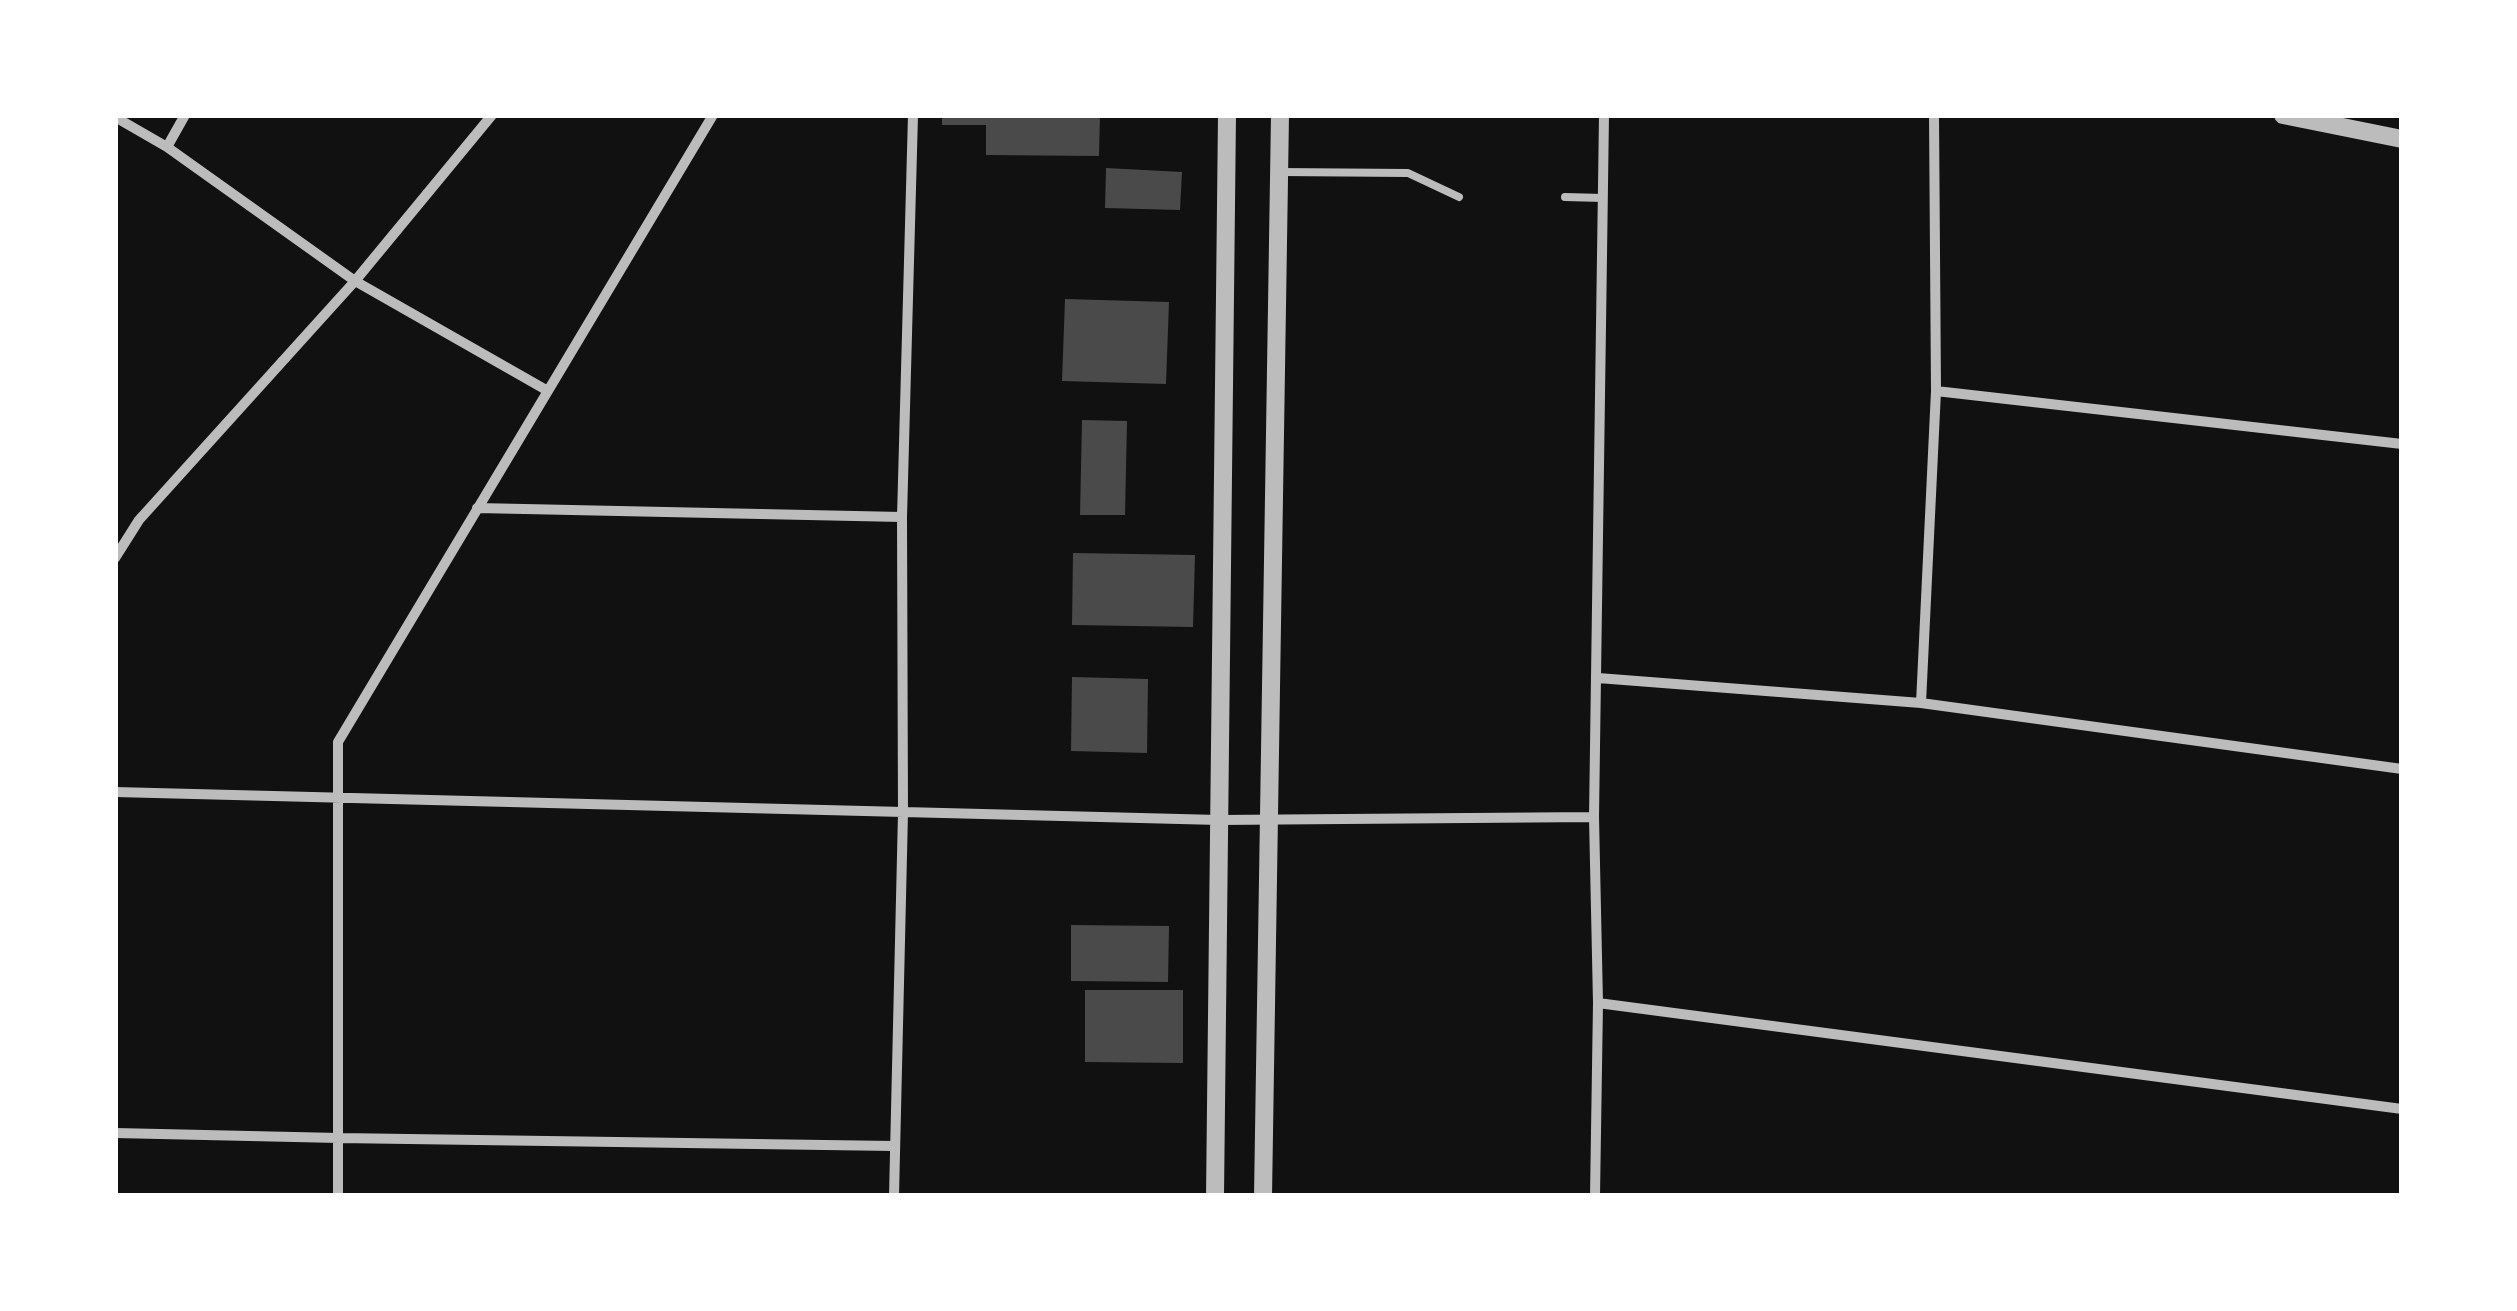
<!DOCTYPE html>
<style>
body{margin:0}
#map{position:relative;width:2517px;height:1311px;overflow:hidden;background:#111;font-family:Quicksand,sans-serif}
canvas{display:block}
.frame{position:absolute;inset:0;border:118px solid #fff;pointer-events:none}
</style>
<div id="map">
<canvas width="2517" height="1311"></canvas>
<div class="frame"></div>
</div>
<script>
const context = document.querySelector('canvas').getContext('2d');
context.lineJoin = 'round';
function fillPath(path, color) { context.fillStyle = color; context.fill(path, 'evenodd'); }
const shape = rows => new Path2D(rows.map(r => 'M' + r).join(''));
function stroke(path, color, width, dash) { context.strokeStyle = color; context.lineWidth = width; context.lineCap = dash ? 'butt' : 'round'; context.setLineDash(dash || []); context.stroke(path); }
const building = shape([
 [942,115,1100,115,1099,156,986,155,986,125,942,125],
 [1106,168,1182,172,1180,210,1105,208],
 [1065,299,1169,302,1166,384,1062,381],
 [1082,420,1127,421,1125,515,1080,515],
 [1073,553,1195,555,1193,627,1072,625],
 [1072,677,1148,679,1147,753,1071,751],
 [1071,925,1169,926,1168,982,1071,981],
 [1085,990,1183,990,1183,1063,1085,1062]
]);
const service = shape([
 [1279,172,1408,173,1459,197],
 [1565,197,1603,198]
]);
const minor = shape([
 [115,117,167,147,355,281,548,391],
 [167,147,185,115],
 [1936,391,2402,444],
 [477,508,902,517],
 [115,558,139,520,355,281,492,115],
 [1598,678,1921,703,2402,769],
 [1921,703,1936,391,1934,115],
 [115,792,1219,820,1594,817],
 [1598,1003,2402,1109],
 [115,1133,339,1138,894,1146],
 [338,1196,338,742,713,115],
 [894,1196,903,813,902,517,913,115],
 [1595,1196,1598,1003,1594,817,1604,115]
]);
const tertiary = shape([
 [2283,115,2402,139],
 [1215,1196,1227,115],
 [1263,1196,1280,115]
]);
fillPath(building, '#4a4a4a');
stroke(service, '#bcbcbc', 8);
stroke(minor, '#bcbcbc', 10);
stroke(tertiary, '#bcbcbc', 18);
</script>
